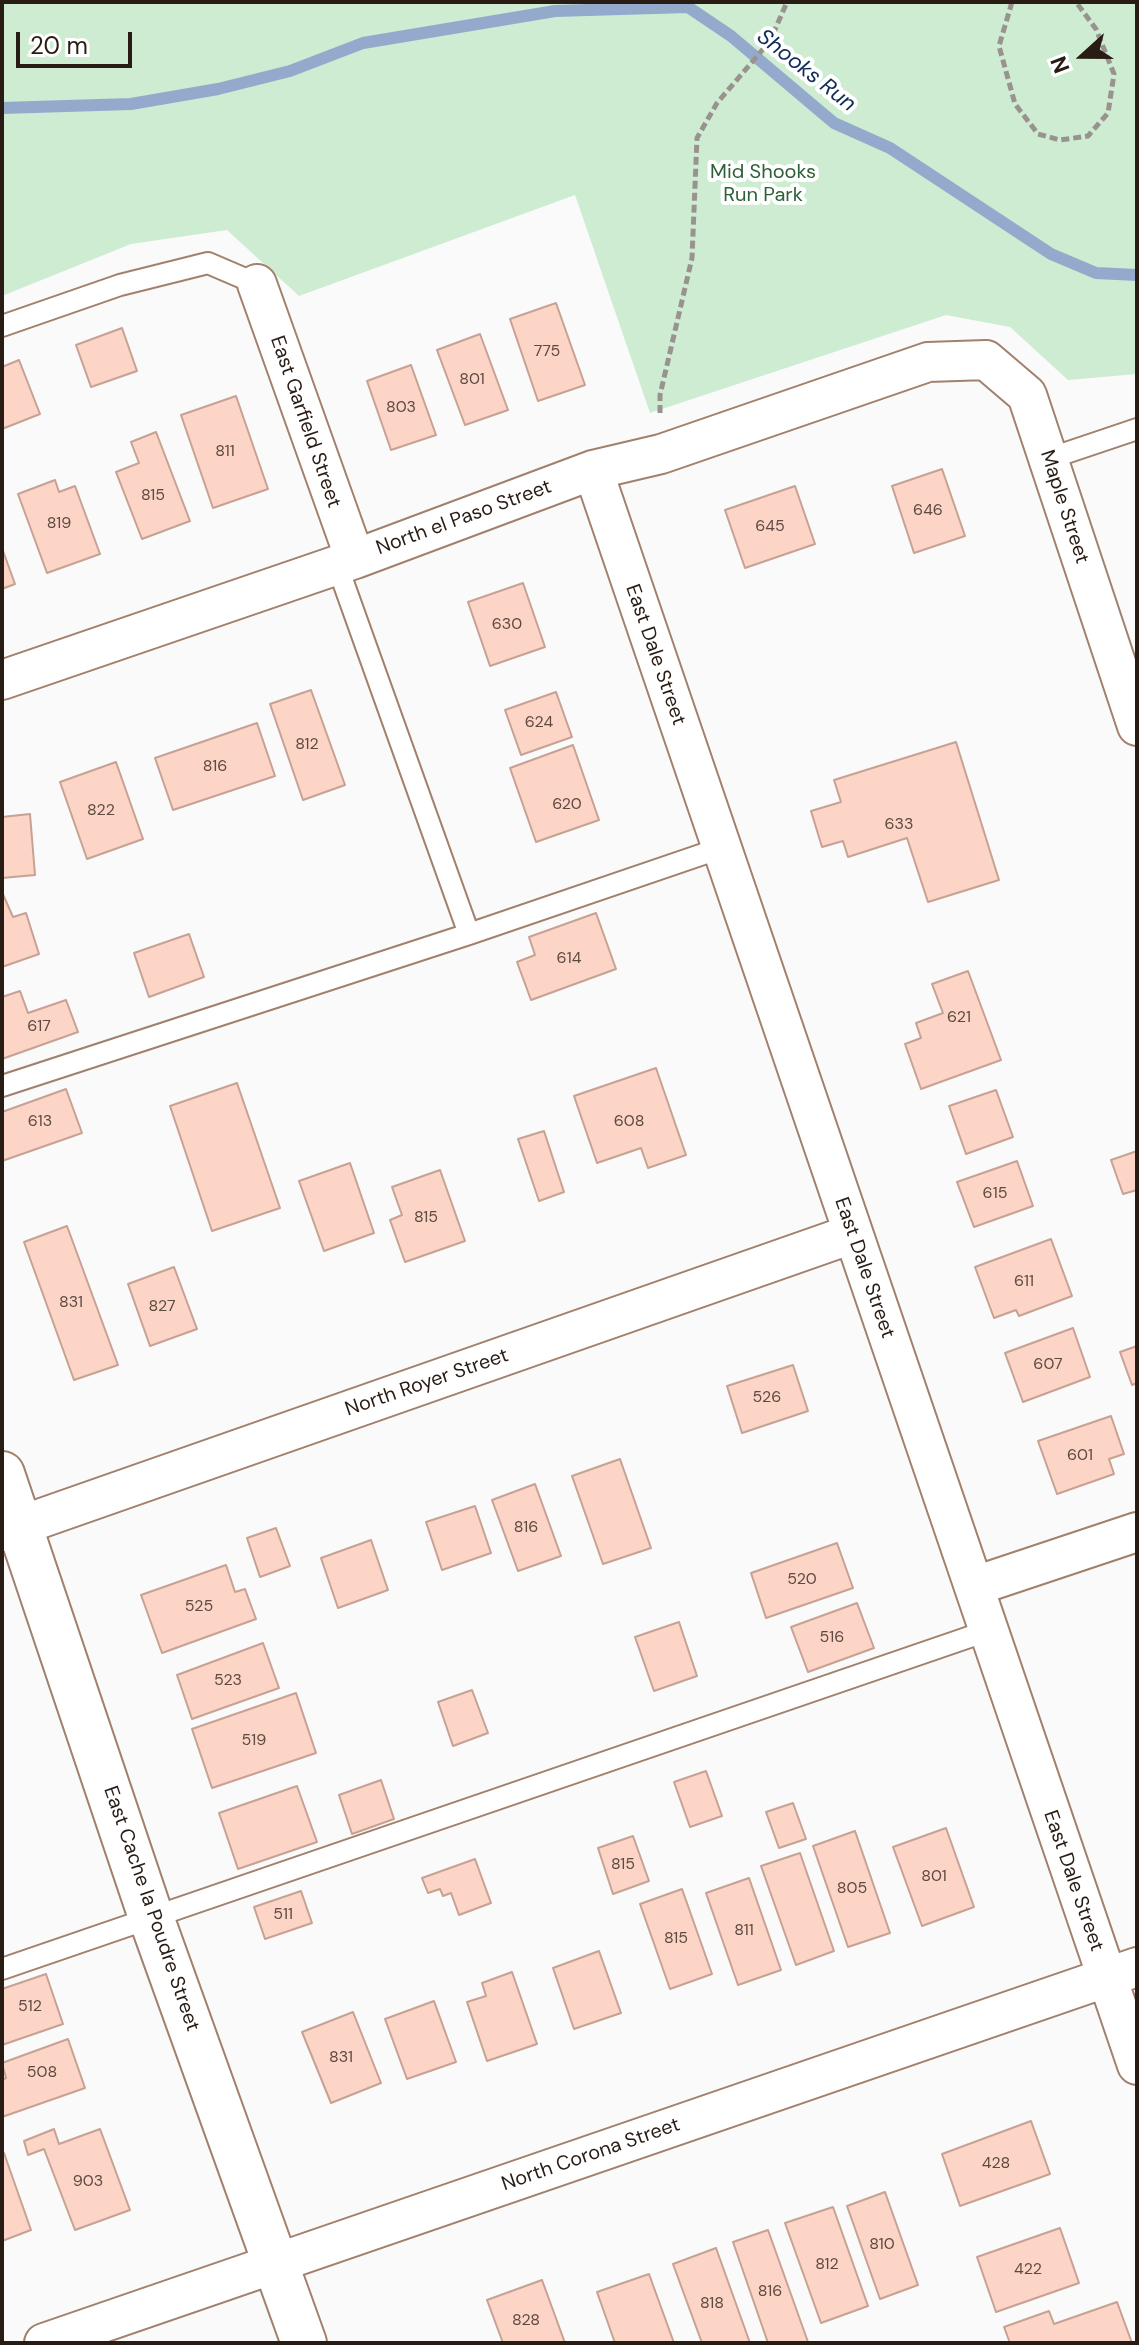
<!DOCTYPE html>
<style>
body{margin:0}
#map{position:relative;width:1139px;height:2345px;overflow:hidden;background:#fafafa;font-family:"DM Sans",sans-serif}
canvas{display:block}
.frame{position:absolute;inset:0;border:4px solid #291c15;pointer-events:none}
.north{position:absolute;left:1043px;top:16px;width:80px;height:80px;-webkit-text-stroke:6px #fff;paint-order:stroke;rotate:249deg;font-size:22px;font-weight:700;line-height:32px;text-align:center;color:#291c15}
.north::after{content:'';display:block;margin:auto;width:28px;height:36px;background:#291c15;clip-path:polygon(50% 0,100% 100%,50% 72%,0 100%)}
.scale{position:absolute;left:16px;top:32px;width:116px;height:36px;box-sizing:border-box;border:4px solid #291c15;border-top:0;padding-left:10px;font-size:24px;line-height:28px;white-space:nowrap;color:#291c15;-webkit-text-stroke:6px #fff;paint-order:stroke}
</style>
<div id="map">
<canvas width="1139" height="2345"></canvas>
<div class="frame"></div>
<div class="north">N</div>
<div class="scale">20 m</div>
</div>
<script>
const context = document.querySelector('canvas').getContext('2d');
context.lineJoin = 'round';
function fillPath(path, color) { context.fillStyle = color; context.fill(path, 'evenodd'); }
const shape = rows => new Path2D(rows.map(r => 'M' + r).join(''));
function stroke(path, color, width, dash) { context.strokeStyle = color; context.lineWidth = width; context.lineCap = dash ? 'butt' : 'round'; context.setLineDash(dash || []); context.stroke(path); }
function write(font, color, halo, rows, align = 'center') {
  context.font = font + ' "DM Sans",sans-serif'; context.lineWidth = 8; context.setLineDash([]); context.textBaseline = 'middle'; context.strokeStyle = halo; context.fillStyle = color; for (const [text, x, y, turn = 0] of rows) {
    context.save(); context.translate(x, y); context.rotate((+turn || 0) * Math.PI / 180); context.textAlign = isNaN(turn) ? turn : align; if (halo) context.strokeText(text, 0, 0); context.fillText(text, 0, 0); context.restore();
  }
}
const green = shape([
 [2,2,1137,2,1137,374,1068,380,1010,327,946,315,650,413,575,195,299,296,227,230,131,244,2,296]
]);
const stream = shape([
 [2,108,131,104,218,89,290,71,363,43,555,11,688,7,731,36,834,123,890,148,1051,254,1096,273,1137,275]
]);
const building = shape([
 [556,303,585,385,538,401,510,319,556,303],
 [122,328,137,371,91,387,76,345,122,328],
 [480,334,508,410,465,425,437,350,480,334],
 [19,360,40,414,2,429,2,367,19,360],
 [411,365,436,435,391,450,367,381,411,365],
 [236,396,268,489,213,508,181,415,236,396],
 [156,432,190,521,142,539,116,472,139,463,131,442,156,432],
 [942,469,965,536,914,553,892,486,942,469],
 [55,480,59,492,75,486,100,554,47,573,18,494,55,480],
 [795,486,815,544,745,568,725,510,795,486],
 [2,548,15,584,2,589,2,548],
 [523,583,545,647,490,666,468,602,523,583],
 [311,690,345,785,303,800,270,704,311,690],
 [556,692,572,737,521,755,505,710,556,692],
 [257,723,275,776,173,810,155,758,257,723],
 [956,742,999,880,928,902,907,838,848,857,843,841,822,847,811,811,841,802,834,780,956,742],
 [573,745,599,820,536,842,510,768,573,745],
 [116,762,143,839,87,859,60,782,116,762],
 [30,814,35,875,2,878,2,817,30,814],
 [2,892,13,917,26,913,39,954,2,967,2,892],
 [596,913,616,969,531,1000,517,962,535,955,529,937,596,913],
 [189,934,204,977,149,997,134,953,189,934],
 [968,971,1001,1060,921,1089,905,1044,921,1038,916,1023,943,1013,932,984,968,971],
 [20,991,28,1013,66,1000,78,1032,2,1059,2,997,20,991],
 [656,1068,686,1155,648,1168,641,1148,597,1163,574,1096,656,1068],
 [237,1083,280,1208,212,1231,170,1106,237,1083],
 [66,1089,82,1133,2,1161,2,1112,66,1089],
 [996,1090,1013,1137,966,1154,949,1106,996,1090],
 [544,1131,564,1192,539,1201,518,1139,544,1131],
 [1137,1151,1137,1190,1123,1194,1111,1160,1137,1151],
 [1017,1161,1033,1206,974,1227,957,1182,1017,1161],
 [350,1163,374,1233,324,1251,299,1181,350,1163],
 [440,1170,465,1241,405,1262,390,1220,402,1215,392,1187,440,1170],
 [67,1226,118,1365,74,1380,24,1242,67,1226],
 [1051,1239,1072,1296,1019,1316,1016,1310,994,1318,975,1267,1051,1239],
 [174,1267,197,1329,150,1346,128,1284,174,1267],
 [1073,1328,1090,1377,1023,1402,1005,1353,1073,1328],
 [1137,1346,1137,1383,1132,1385,1120,1352,1137,1346],
 [793,1365,808,1411,742,1433,727,1386,793,1365],
 [1111,1416,1124,1454,1109,1459,1114,1474,1057,1494,1038,1441,1111,1416],
 [620,1459,651,1548,603,1564,572,1476,620,1459],
 [535,1484,561,1556,518,1571,492,1500,535,1484],
 [475,1506,491,1553,442,1570,426,1522,475,1506],
 [276,1528,290,1566,260,1577,247,1538,276,1528],
 [371,1540,388,1590,338,1608,321,1558,371,1540],
 [837,1543,853,1588,766,1618,751,1573,837,1543],
 [226,1565,235,1592,245,1589,256,1619,162,1653,141,1595,226,1565],
 [857,1603,874,1648,808,1672,791,1627,857,1603],
 [679,1622,697,1676,654,1691,635,1637,679,1622],
 [263,1643,279,1688,192,1719,177,1675,263,1643],
 [472,1690,488,1733,453,1746,438,1702,472,1690],
 [296,1693,316,1753,212,1788,192,1729,296,1693],
 [706,1771,722,1816,690,1827,674,1782,706,1771],
 [381,1780,394,1819,352,1834,339,1795,381,1780],
 [297,1786,317,1842,238,1869,219,1813,297,1786],
 [793,1803,806,1839,779,1848,766,1812,793,1803],
 [946,1828,974,1907,922,1926,893,1847,946,1828],
 [855,1831,890,1933,848,1947,813,1846,855,1831],
 [633,1836,649,1881,613,1894,598,1848,633,1836],
 [800,1853,834,1951,796,1965,761,1866,800,1853],
 [475,1859,491,1903,459,1915,451,1893,443,1896,440,1889,428,1893,422,1878,475,1859],
 [749,1878,781,1970,738,1985,706,1893,749,1878],
 [682,1889,712,1974,670,1989,640,1904,682,1889],
 [301,1891,312,1923,265,1939,254,1907,301,1891],
 [599,1951,621,2013,574,2029,553,1968,599,1951],
 [512,1972,537,2044,487,2061,467,2002,486,1996,482,1983,512,1972],
 [46,1974,63,2024,2,2045,2,1989,46,1974],
 [434,2001,456,2062,407,2079,385,2019,434,2001],
 [353,2012,381,2083,331,2103,302,2032,353,2012],
 [68,2039,85,2088,2,2117,2,2080,6,2078,2,2063,68,2039],
 [1031,2121,1050,2174,960,2206,942,2154,1031,2121],
 [54,2129,59,2144,100,2129,130,2210,75,2230,44,2149,28,2155,24,2141,54,2129],
 [4,2153,31,2230,2,2241,2,2154,4,2153],
 [885,2192,918,2285,880,2299,847,2206,885,2192],
 [833,2207,868,2306,821,2323,785,2223,833,2207],
 [1060,2228,1079,2283,996,2312,977,2257,1060,2228],
 [768,2230,808,2342,805,2343,768,2343,733,2242,768,2230],
 [716,2248,750,2343,702,2343,673,2264,716,2248],
 [649,2274,674,2343,615,2343,597,2292,649,2274],
 [542,2280,565,2343,503,2343,487,2300,542,2280],
 [1117,2302,1132,2343,1010,2343,1004,2327,1049,2311,1054,2324,1117,2302]
]);
const path = shape([
 [1012,2,999,46,1015,104,1038,134,1060,140,1088,136,1108,113,1114,74,1096,29,1076,2],
 [660,413,660,395,692,258,697,138,717,103,770,41,787,2]
]);
const service = shape([
 [2,326,120,285,208,263,257,284],
 [1048,459,1137,429],
 [337,565,469,934],
 [2,1086,469,934,721,848],
 [2,1969,987,1631]
]);
const minor = shape([
 [257,284,355,559],
 [593,470,1137,2065],
 [2,680,355,559,593,470,661,454,928,362,986,360,1027,395,1137,726],
 [2,1532,852,1234],
 [975,1586,1137,1532],
 [44,2343,1137,1967]
]);
const tertiary = shape([
 [2,1474,152,1920,304,2343]
]);
const numberNames = [
 ["775",547,352],
 ["801",472,380],
 ["803",401,408],
 ["811",225,452],
 ["815",153,496],
 ["646",928,511],
 ["819",59,524],
 ["645",770,527],
 ["630",507,625],
 ["624",539,723],
 ["812",307,745],
 ["816",215,767],
 ["620",567,805],
 ["822",101,811],
 ["633",899,825],
 ["614",569,959],
 ["621",959,1018],
 ["617",39,1027],
 ["613",40,1122],
 ["608",629,1122],
 ["615",995,1194],
 ["815",426,1218],
 ["611",1024,1282],
 ["831",71,1303],
 ["827",162,1307],
 ["607",1048,1365],
 ["526",767,1398],
 ["601",1080,1456],
 ["816",526,1528],
 ["520",802,1580],
 ["525",199,1607],
 ["516",832,1638],
 ["523",228,1681],
 ["519",254,1741],
 ["815",623,1865],
 ["801",934,1877],
 ["805",852,1889],
 ["511",283,1915],
 ["811",744,1931],
 ["815",676,1939],
 ["512",30,2007],
 ["831",341,2058],
 ["508",42,2073],
 ["428",996,2164],
 ["903",88,2182],
 ["810",882,2245],
 ["812",827,2265],
 ["422",1028,2270],
 ["816",770,2292],
 ["818",712,2304],
 ["828",526,2321]
];
const parkNames = [
 ["Mid Shooks",763,173],
 ["Run Park",763,196]
];
const streetNames = [
 ["East Garfield Street",305,422,71],
 ["Maple Street",1064,507,72],
 ["North el Paso Street",464,518,-20],
 ["East Dale Street",655,655,71],
 ["East Dale Street",864,1268,71],
 ["North Royer Street",427,1383,-19],
 ["East Dale Street",1073,1881,71],
 ["East Cache la Poudre Street",151,1909,71],
 ["North Corona Street",591,2155,-19]
];
const waterNames = [
 ["Shooks Run",806,71,38]
];
fillPath(green, '#ceecd1');
stroke(stream, '#94aacd', 12);
fillPath(building, '#fcd5c6');
stroke(building, '#c7a193', 2);
stroke(service, '#a1806d', 24);
stroke(minor, '#a1806d', 42);
stroke(tertiary, '#a1806d', 48);
stroke(path, '#99938f', 5, [8, 4]);
stroke(service, '#fff', 20);
stroke(minor, '#fff', 38);
stroke(tertiary, '#fff', 44);
write('16px', '#5e4a41', null, numberNames);
write('20px', '#2e6037', '#fff', parkNames);
write('20px', '#291c15', '#fff', streetNames);
write('italic 22px', '#112b57', '#fff', waterNames);
</script>
